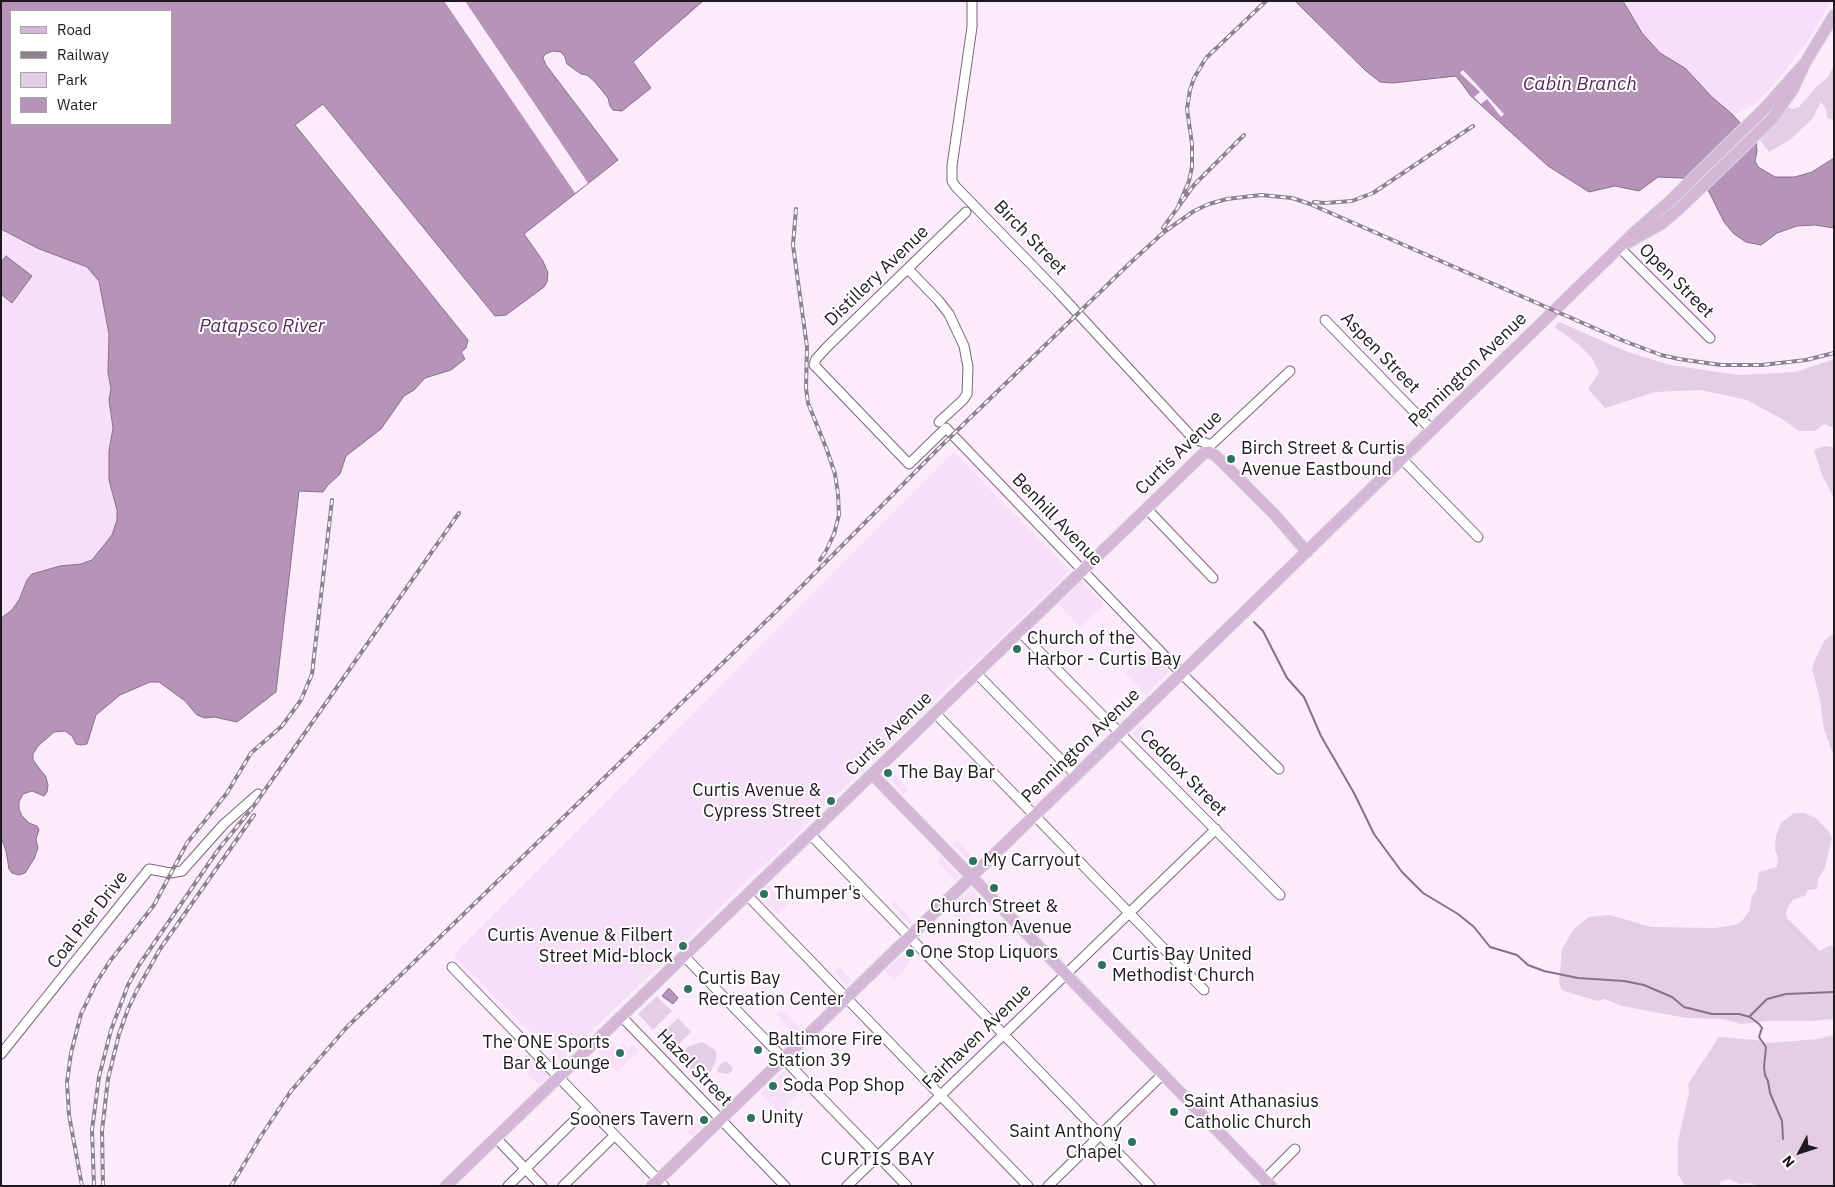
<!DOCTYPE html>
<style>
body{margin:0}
#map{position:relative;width:1835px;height:1187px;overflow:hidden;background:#fbebfc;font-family:"IBM Plex Sans",sans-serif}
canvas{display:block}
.frame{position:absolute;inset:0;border:2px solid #1f1820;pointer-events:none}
.legend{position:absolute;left:10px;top:10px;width:162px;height:115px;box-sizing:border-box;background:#fff;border:1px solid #a5a3a6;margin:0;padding:6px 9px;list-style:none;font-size:15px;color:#1f1820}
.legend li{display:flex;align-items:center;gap:10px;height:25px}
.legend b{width:25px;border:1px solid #a5a3a6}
.north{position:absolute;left:1775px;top:1127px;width:50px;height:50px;-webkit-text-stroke:4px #fff;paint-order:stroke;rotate:230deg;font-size:14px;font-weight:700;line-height:20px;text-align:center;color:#1f1820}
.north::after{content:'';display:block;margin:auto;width:18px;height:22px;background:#1f1820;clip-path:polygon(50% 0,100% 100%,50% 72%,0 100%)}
</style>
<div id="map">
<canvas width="1835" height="1187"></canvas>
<div class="frame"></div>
<ul class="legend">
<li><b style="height:6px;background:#d4b6d7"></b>Road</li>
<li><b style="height:6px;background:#8e828f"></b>Railway</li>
<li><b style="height:14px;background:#e4cee5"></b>Park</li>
<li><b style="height:14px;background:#b594b8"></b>Water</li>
</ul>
<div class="north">N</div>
</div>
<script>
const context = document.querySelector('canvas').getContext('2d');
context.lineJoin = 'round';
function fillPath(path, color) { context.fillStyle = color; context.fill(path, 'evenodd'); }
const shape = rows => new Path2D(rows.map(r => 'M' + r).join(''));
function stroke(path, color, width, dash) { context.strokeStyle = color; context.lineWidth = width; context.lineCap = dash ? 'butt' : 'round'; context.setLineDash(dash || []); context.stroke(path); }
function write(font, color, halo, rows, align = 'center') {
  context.font = font + ' "IBM Plex Sans",sans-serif'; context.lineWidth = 4; context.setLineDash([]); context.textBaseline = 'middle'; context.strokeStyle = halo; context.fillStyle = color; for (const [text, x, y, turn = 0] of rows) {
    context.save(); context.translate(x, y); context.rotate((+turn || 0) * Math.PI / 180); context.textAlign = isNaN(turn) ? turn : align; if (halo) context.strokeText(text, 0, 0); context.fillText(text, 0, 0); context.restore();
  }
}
const built = shape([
 [1623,1,1831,1,1813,33,1780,78,1756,103,1733,115,1711,96,1685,68,1660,53,1642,33],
 [1,229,37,248,87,267,99,281,109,334,108,372,111,389,109,400,113,428,109,451,109,480,117,510,117,520,112,535,92,561,60,566,27,580,19,600,11,611,1,618],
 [954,452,1070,571,560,1061,453,955],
 [1082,581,1104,605,1081,627,1058,604],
 [1148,650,1169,672,1146,695,1125,673],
 [1142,724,1160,742,1150,751,1132,733],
 [889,769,908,789,904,794,885,774],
 [957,840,976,860,972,864,953,844],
 [940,856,959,876,955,880,937,861],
 [768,885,787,905,778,914,758,895],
 [971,889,984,902,962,923,950,910],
 [894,901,913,921,909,924,891,904],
 [909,949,914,954,909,964,894,980,885,971],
 [839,967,852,981,847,985,834,972],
 [782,1009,801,1029,795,1035,776,1014],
 [609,1040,617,1049,623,1043,628,1049,633,1044,639,1051,617,1072,597,1051],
 [527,1055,548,1076,539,1085,518,1063],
 [784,1071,802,1089,779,1113,761,1093],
 [705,1115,709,1120,691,1136,687,1132]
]);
const green = shape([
 [1834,65,1834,120,1827,118,1826,109,1821,102,1812,119,1791,139,1769,152,1760,140,1788,107,1792,109,1799,107,1816,87,1828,77],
 [1559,322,1628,352,1670,365,1739,375,1795,372,1834,359,1834,428,1824,424,1815,431,1799,431,1782,419,1747,400,1701,390,1655,392,1605,408,1588,389,1599,373,1592,358,1578,344,1555,327],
 [1824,446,1834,447,1834,498,1822,475,1814,450],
 [1834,633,1834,757,1824,729,1820,699,1812,669,1815,660,1825,640],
 [1794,813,1804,813,1816,818,1829,832,1832,838,1825,867,1818,879,1817,889,1808,890,1806,895,1793,900,1788,906,1786,912,1787,918,1820,951,1831,945,1834,947,1834,1019,1812,1021,1768,1021,1742,1024,1722,1019,1687,1018,1670,1015,1622,1006,1605,999,1597,1001,1562,990,1559,982,1562,949,1574,929,1589,917,1610,915,1651,927,1715,928,1735,925,1742,921,1750,910,1752,896,1756,891,1759,872,1777,867,1778,856,1775,850,1776,836,1781,823],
 [657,996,672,1011,653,1030,638,1014],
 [678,1018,691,1032,672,1051,659,1037],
 [1834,1035,1834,1186,1759,1186,1749,1183,1740,1184,1729,1179,1721,1181,1719,1186,1685,1186,1678,1174,1678,1141,1689,1093,1688,1084,1719,1037,1757,1040,1768,1043,1818,1039],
 [702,1042,713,1048,716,1052,716,1060,711,1071,704,1078,699,1079,677,1057,689,1046],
 [726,1061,732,1067,733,1070,728,1074,717,1072,720,1065],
 [716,1082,724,1091,722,1097,717,1098,709,1090,711,1086]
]);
const water = shape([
 [1,1,703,1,633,62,651,88,622,111,613,110,610,106,608,98,595,82,587,75,581,74,567,64,565,57,561,52,553,51,545,54,543,58,546,65,618,160,524,234,543,261,548,273,547,282,544,287,506,315,495,316,323,104,295,125,468,340,466,348,461,352,465,359,451,370,425,378,414,390,404,396,381,429,346,456,340,474,327,486,323,492,299,491,276,692,237,722,214,717,205,718,197,715,185,701,159,682,150,682,120,695,96,715,87,744,81,745,76,744,72,736,65,731,54,732,38,746,33,754,33,760,46,777,48,785,47,792,44,796,32,791,23,794,19,802,19,809,22,816,29,823,37,826,39,830,36,839,38,848,34,859,25,873,19,875,12,873,9,869,6,851,1,837,1,618,11,611,19,600,27,580,32,574,60,566,81,564,92,560,112,535,117,520,117,510,109,480,109,451,113,428,109,400,111,389,108,372,109,334,99,281,87,267,37,248,1,229,1,1],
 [11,11,171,11,171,124,11,124,11,11],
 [1295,1,1623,1,1642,33,1660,53,1685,68,1711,96,1733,115,1756,141,1757,151,1755,161,1758,167,1775,177,1795,177,1812,172,1834,158,1834,228,1815,225,1797,226,1777,233,1761,245,1746,242,1734,234,1724,222,1709,192,1701,184,1682,178,1658,177,1639,191,1615,186,1589,192,1548,166,1471,96,1456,76,1393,83,1380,82,1366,71,1295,1],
 [6,256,32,276,12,303,1,294,1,262,6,256],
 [668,989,670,989,678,998,673,1004,662,996,668,989]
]);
const pier = shape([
 [444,1,465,1,588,183,575,193],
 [1463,70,1504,114,1501,117,1487,99,1481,104,1474,97,1480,92,1460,73]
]);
const stream = shape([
 [1254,622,1263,631,1287,678,1304,697,1321,736,1354,793,1374,834,1402,872,1423,893,1458,914,1474,927,1490,947,1517,955,1528,965,1544,971,1578,978,1624,981,1644,985,1672,997,1684,1007,1712,1014,1739,1014,1750,1017,1759,1024,1762,1028,1759,1037,1766,1047,1764,1067,1765,1075,1768,1081,1770,1093,1782,1121,1783,1139],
 [1749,1017,1767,999,1786,994,1834,992]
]);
const minor = shape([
 [972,1,972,27,952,166,952,181,956,187,1057,291,1190,435,1197,440,1211,445],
 [966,212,828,346,816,359,814,365,909,464,946,428,1181,673,1279,769],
 [1619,247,1710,338],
 [908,269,938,300,949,314,964,346,968,367,967,394,963,400,939,422],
 [1325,320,1432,430],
 [1210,449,1211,445,1290,371],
 [1402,459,1478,537],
 [1147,509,1213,578],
 [1019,631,1280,895],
 [976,673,1076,775],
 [935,713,1204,990],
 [810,834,1150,1186],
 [747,895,1028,1186],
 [684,956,907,1186],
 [452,967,664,1186],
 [621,1016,785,1186],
 [1,1054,149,869,170,873,182,871,224,824,258,794],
 [496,1138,542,1186],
 [1265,1179,1295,1149],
 [508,1186,588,1107],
 [563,1186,615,1135],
 [847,1186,1216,829],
 [1048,1186,1163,1074]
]);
const major = shape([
 [1629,242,1661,224,1679,209,1772,119,1793,89,1805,63,1834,15],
 [872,774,1271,1186],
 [446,1186,1203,454,1209,452,1216,456,1274,514,1307,552],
 [652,1186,1224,632,1637,230,1671,200,1763,110,1805,63]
]);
const rail = shape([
 [1314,202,1325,203,1352,201,1373,193,1473,126],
 [796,209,793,245,807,347,806,388,808,403,827,450,835,474,838,494,839,515,834,534,826,551,820,560],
 [1177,209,1189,181,1192,167,1192,144,1187,109,1190,90,1194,78,1206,58,1266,1],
 [1163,228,1194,185,1244,135],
 [82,1186,69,1115,67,1082,71,1053,81,1014,96,983,110,961,154,905,187,843,227,793,251,753,282,726,301,700,312,674,332,500],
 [94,1186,92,1130,99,1077,111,1030,128,985,139,965,218,850,253,807,459,513],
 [103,1186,102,1131,108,1079,119,1034,128,1009,137,990,160,949,254,815],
 [231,1186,261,1136,291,1091,347,1027,794,594,940,447,1129,264,1164,232,1194,211,1209,204,1227,199,1261,195,1292,198,1310,204,1624,341,1661,355,1679,359,1721,365,1762,365,1806,360,1834,353]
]);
const markers = [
 [1231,459,5,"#307160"],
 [1017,649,5,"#307160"],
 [888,773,5,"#307160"],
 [831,801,5,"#307160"],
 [973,861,5,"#307160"],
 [994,888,5,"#307160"],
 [764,894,5,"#307160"],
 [683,946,5,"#307160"],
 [910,953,5,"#307160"],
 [1102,965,5,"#307160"],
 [688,989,5,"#307160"],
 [758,1050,5,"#307160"],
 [620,1053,5,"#307160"],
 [773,1086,5,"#307160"],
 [1174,1112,5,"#307160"],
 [751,1118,5,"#307160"],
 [704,1120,5,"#307160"],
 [1132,1142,5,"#307160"]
];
const streetNames = [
 ["Birch Street",1030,238,46],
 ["Distillery Avenue",877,276,-44],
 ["Open Street",1676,281,45],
 ["Aspen Street",1380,353,46],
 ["Pennington Avenue",1468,370,-44],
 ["Curtis Avenue",1179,453,-44],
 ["Benhill Avenue",1057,520,46],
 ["Curtis Avenue",889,734,-44],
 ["Pennington Avenue",1081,746,-44],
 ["Ceddox Street",1183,773,45],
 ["Coal Pier Drive",88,920,-52],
 ["Fairhaven Avenue",977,1037,-44],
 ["Hazel Street",694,1068,46]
];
const poiNames = [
 ["Birch Street & Curtis",1241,449],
 ["Avenue Eastbound",1241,470],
 ["Church of the",1027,639],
 ["Harbor - Curtis Bay",1027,660],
 ["The Bay Bar",898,773],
 ["Curtis Avenue &",821,791,"right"],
 ["Cypress Street",821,812,"right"],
 ["My Carryout",983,861],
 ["Thumper's",774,894],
 ["Church Street &",994,907,"center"],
 ["Pennington Avenue",994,928,"center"],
 ["Curtis Avenue & Filbert",673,936,"right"],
 ["Street Mid-block",673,957,"right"],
 ["One Stop Liquors",920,953],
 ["Curtis Bay United",1112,955],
 ["Methodist Church",1112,976],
 ["Curtis Bay",698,979],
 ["Recreation Center",698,1000],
 ["Baltimore Fire",768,1040],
 ["Station 39",768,1061],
 ["The ONE Sports",610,1043,"right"],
 ["Bar & Lounge",610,1064,"right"],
 ["Soda Pop Shop",783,1086],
 ["Saint Athanasius",1184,1102],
 ["Catholic Church",1184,1123],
 ["Unity",761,1118],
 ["Sooners Tavern",694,1120,"right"],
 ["Saint Anthony",1122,1132,"right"],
 ["Chapel",1122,1153,"right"]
];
const waterNames = [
 ["Cabin Branch",1580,85],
 ["Patapsco River",262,327]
];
const neighbourhoodNames = [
 ["CURTIS BAY",878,1160]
];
fillPath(built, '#f7def9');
fillPath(green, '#e4cee5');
fillPath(water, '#b594b8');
stroke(water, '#886f8a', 1);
fillPath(pier, '#fbebfc');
stroke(stream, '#886f8a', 2);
stroke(minor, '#786679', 11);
stroke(major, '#dbdadb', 13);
stroke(minor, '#fff', 9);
stroke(major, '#d4b6d7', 11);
stroke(rail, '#8e828f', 4);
stroke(rail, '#fff', 2, [5.5]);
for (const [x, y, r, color] of markers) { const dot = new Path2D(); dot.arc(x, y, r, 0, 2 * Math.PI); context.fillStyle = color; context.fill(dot); stroke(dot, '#fff', 2); }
write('18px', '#1f1820', '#fff', streetNames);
write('18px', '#1f1820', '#fff', poiNames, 'left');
write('italic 19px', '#532957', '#fff', waterNames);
context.letterSpacing = '1px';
write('19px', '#1f1820', '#fff', neighbourhoodNames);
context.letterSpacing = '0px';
</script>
